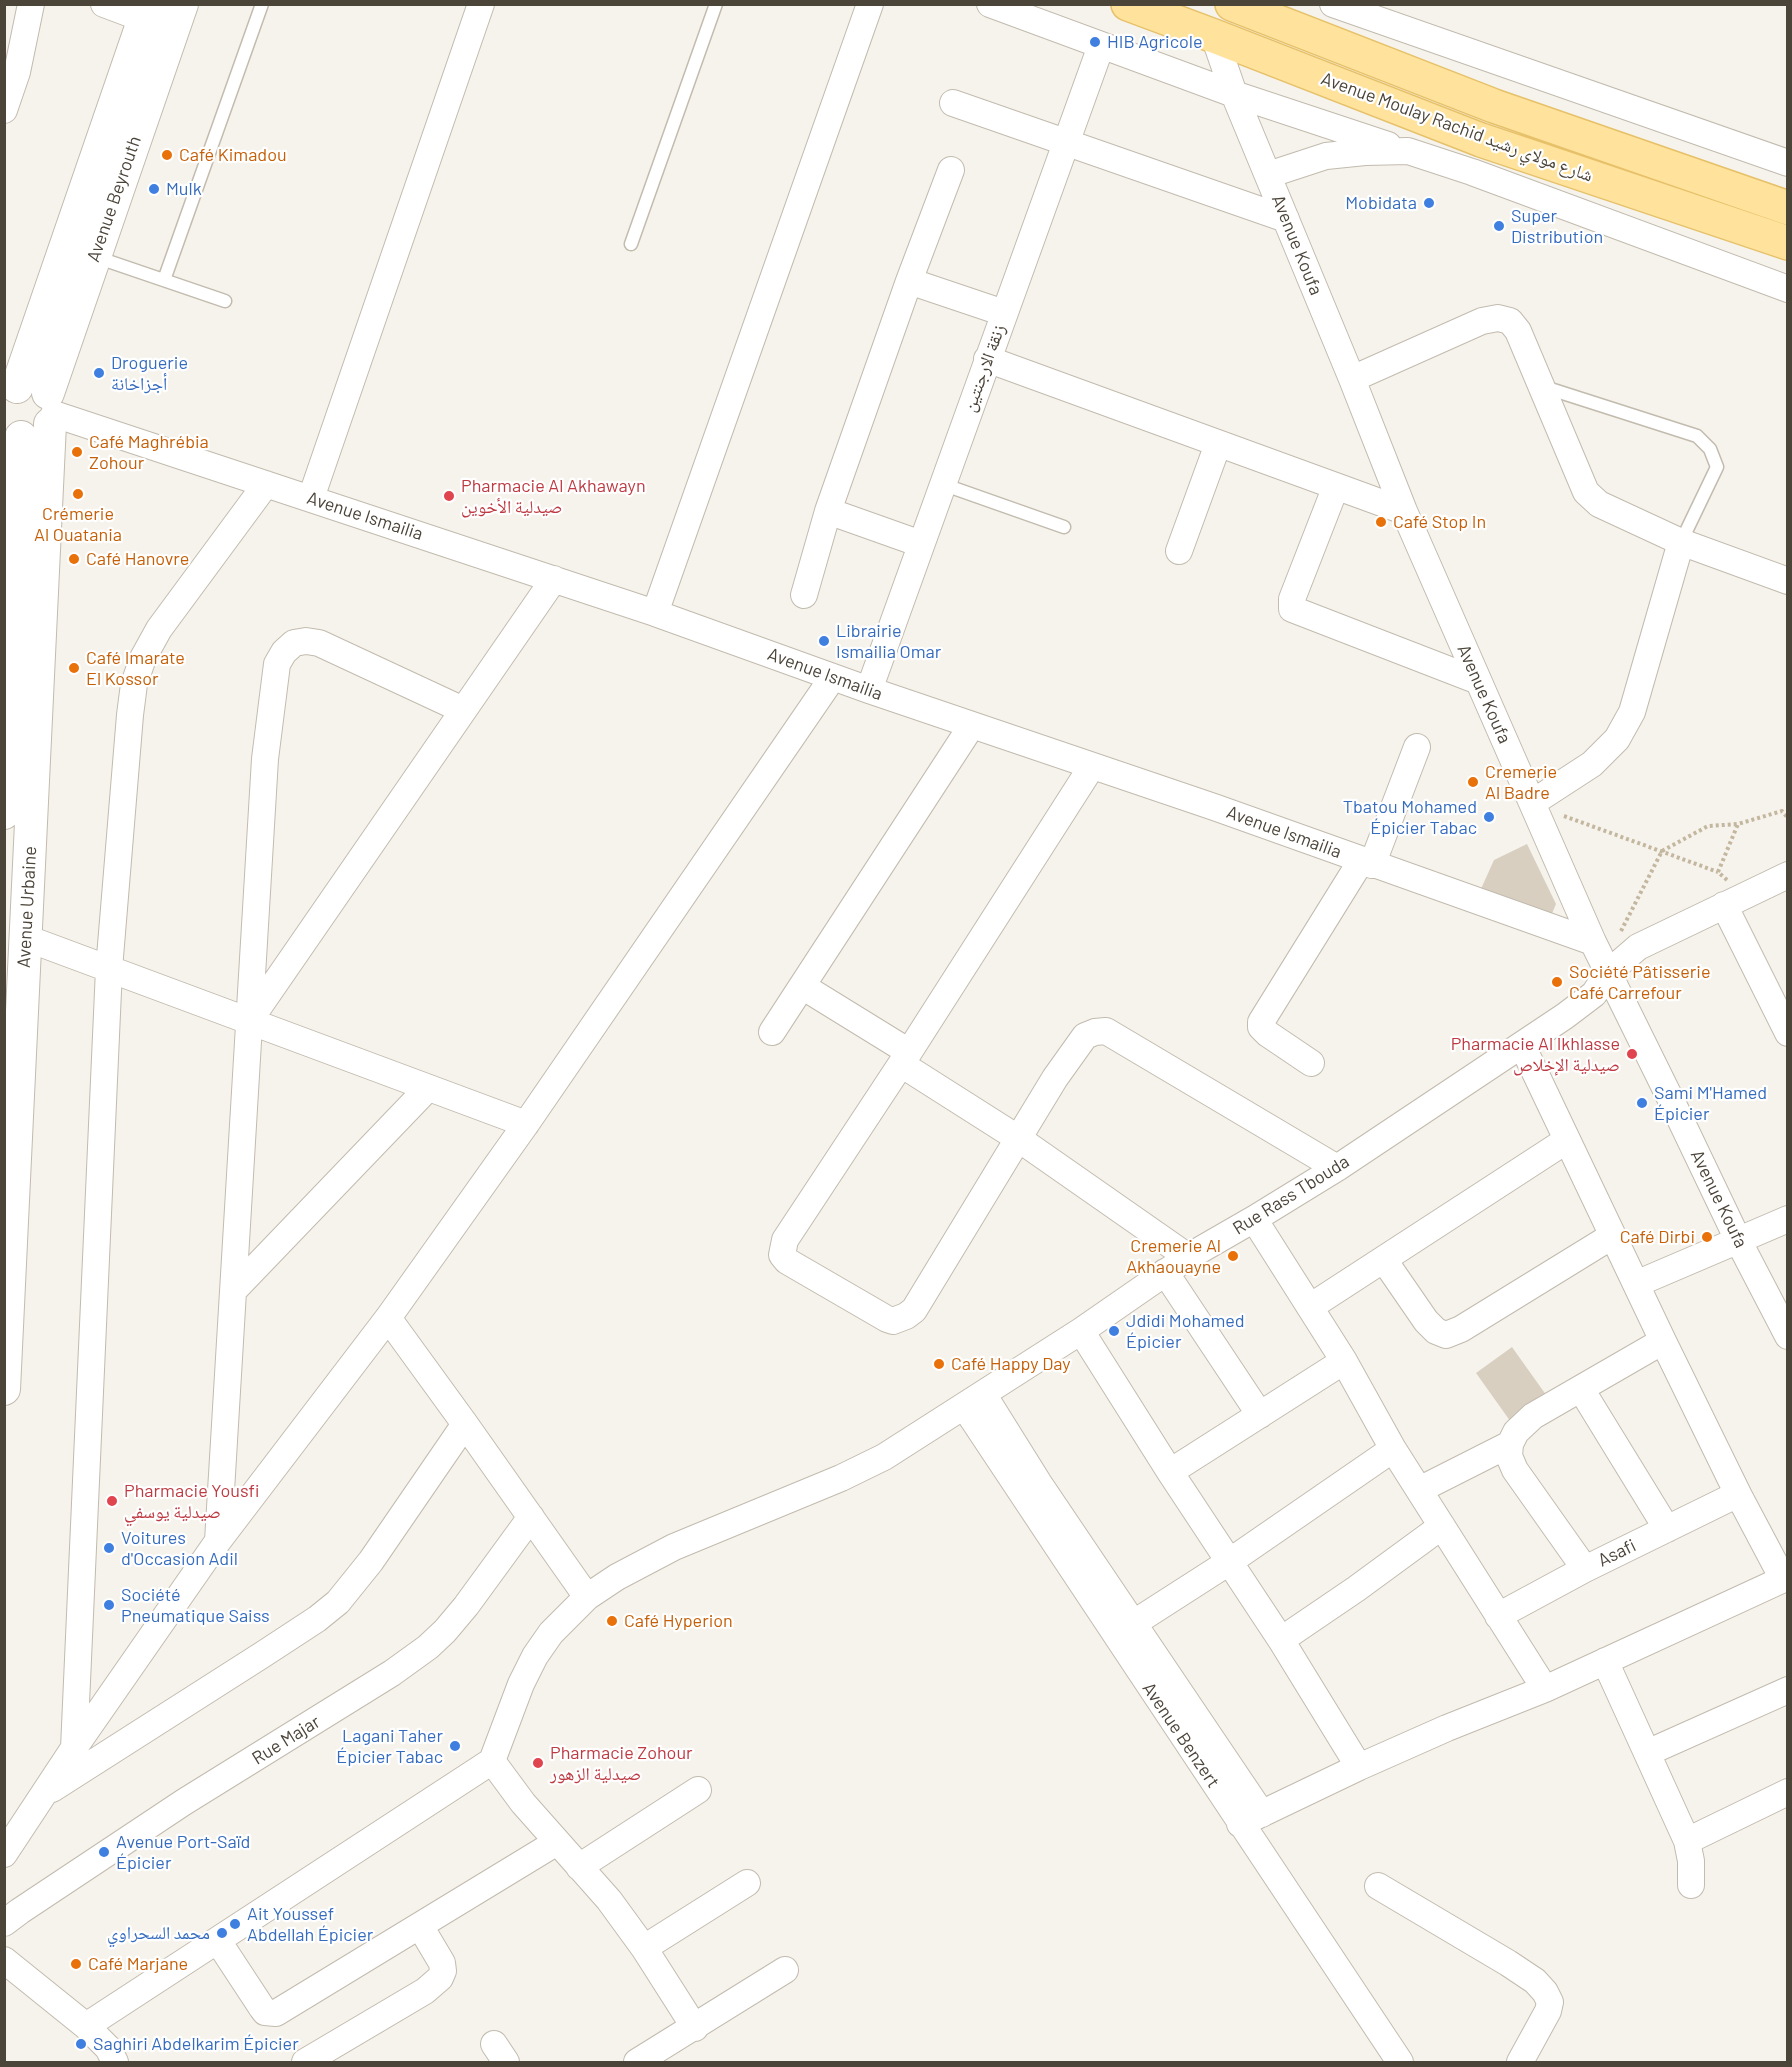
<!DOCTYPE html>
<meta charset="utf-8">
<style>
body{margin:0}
#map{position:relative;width:1792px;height:2067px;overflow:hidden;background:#f6f3ec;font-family:Barlow,sans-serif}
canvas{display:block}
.frame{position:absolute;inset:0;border:6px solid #4b4439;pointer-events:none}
</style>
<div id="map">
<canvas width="1792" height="2067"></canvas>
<div class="frame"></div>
</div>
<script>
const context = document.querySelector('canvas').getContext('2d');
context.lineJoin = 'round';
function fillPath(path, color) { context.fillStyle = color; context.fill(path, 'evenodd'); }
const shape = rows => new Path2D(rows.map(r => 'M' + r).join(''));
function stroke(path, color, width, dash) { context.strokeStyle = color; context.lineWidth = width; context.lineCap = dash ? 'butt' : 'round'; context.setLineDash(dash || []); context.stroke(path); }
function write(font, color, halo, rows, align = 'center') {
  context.font = font + ' Barlow,"Noto Naskh Arabic",sans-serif'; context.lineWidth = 4.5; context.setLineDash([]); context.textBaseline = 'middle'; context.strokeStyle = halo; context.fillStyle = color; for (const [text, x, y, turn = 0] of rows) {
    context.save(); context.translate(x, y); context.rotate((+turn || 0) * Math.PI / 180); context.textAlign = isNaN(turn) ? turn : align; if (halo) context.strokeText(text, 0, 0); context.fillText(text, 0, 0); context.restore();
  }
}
const building = shape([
 [1527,844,1556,904,1551,916,1480,891,1494,860],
 [1512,1347,1549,1399,1513,1425,1476,1373]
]);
const path = shape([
 [1564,816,1718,872],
 [1727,880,1718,872,1738,824,1782,811,1788,818],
 [1621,931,1662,851,1708,826,1738,824]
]);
const service = shape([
 [631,244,716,4],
 [96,257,225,301],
 [164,280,262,4],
 [1544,387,1697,436,1710,449,1717,467,1681,542],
 [942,484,1064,527]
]);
const minor = shape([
 [104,4,144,19],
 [990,4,1234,94,1388,145],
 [1333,4,1788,163],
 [1214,36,1234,94,1352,379,1404,511,1593,942,1673,1104,1738,1240,1788,1336],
 [953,103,1286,219],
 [4,110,17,72,31,4],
 [1268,175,1326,156,1365,152,1408,151,1472,172,1788,289],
 [909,281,1004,313],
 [987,359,1404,511],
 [1352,379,1482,321,1498,318,1510,321,1518,331,1586,492,1599,504,1681,542,1788,581],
 [54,414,655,613,869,690,1214,807,1593,942],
 [1336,486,1292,599,1292,609,1478,681],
 [311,498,481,4],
 [828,511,921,544],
 [1179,551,1218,444],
 [804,595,828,511,909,281,951,170],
 [655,613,870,4],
 [869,690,1101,46],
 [1092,766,909,1052,785,1240,782,1255,787,1261,887,1319,893,1321,906,1316,914,1310,1055,1078,1085,1036,1095,1032,1106,1031,1337,1168],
 [1532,803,1592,764,1617,739,1632,712,1681,542],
 [1372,865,1417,747],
 [1724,905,1788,1033],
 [26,938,526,1124],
 [802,986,909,1052],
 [249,1021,554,579],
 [772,1032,972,725],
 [1522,1045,1663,1341,1738,1494,1783,1579],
 [1311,1063,1268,1034,1261,1027,1261,1022,1361,861],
 [901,1064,1019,1139,1188,1257],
 [1254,1219,1344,1361,1393,1449,1545,1689],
 [1384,1260,1426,1321,1436,1331,1446,1335,1461,1329,1612,1236],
 [1165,1272,1260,1415],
 [1636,1284,1788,1219],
 [233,1291,427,1089],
 [1310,1307,1567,1140],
 [388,1318,465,1424,587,1597],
 [1081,1331,1170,1472,1281,1640,1359,1767],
 [1581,1389,1667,1529],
 [983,1394,1038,1482,1262,1814],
 [964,1406,1400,2062],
 [1170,1472,1344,1361],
 [1419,1490,1510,1444],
 [218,1541,265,759,277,664,284,652,294,643,306,641,319,643,463,710],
 [1585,1569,1515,1470,1509,1456,1510,1444,1516,1432,1533,1416,1663,1341],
 [1498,1616,1585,1569,1738,1494],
 [1120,1632,1229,1562,1393,1449],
 [1281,1640,1356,1589,1442,1526],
 [1605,1661,1687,1841,1691,1861,1691,1885],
 [74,1748,218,1541,388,1318,526,1124,833,677],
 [1647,1753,1788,1690],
 [492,1761,523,1803,609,1900,644,1948,695,2028],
 [52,1789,262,1655,317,1619,338,1602,371,1561,465,1424],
 [1240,1824,1359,1767,1447,1728,1545,1689,1788,1577],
 [1687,1841,1788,1792],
 [4,1854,74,1748,109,969,130,715,134,684,143,658,159,629,266,484],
 [579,1867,698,1790],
 [1378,1886,1508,1963,1535,1981,1545,1992,1550,2002,1548,2011,1520,2062],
 [4,1923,20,1911,184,1802,392,1673,428,1647,445,1631,466,1606,531,1517],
 [218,1941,262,2008,265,2012,276,2013,557,1842],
 [644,1948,747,1883],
 [4,1960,86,2026,108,2048,115,2062],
 [86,2026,492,1761,521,1684,535,1656,551,1633,587,1597,617,1577,674,1547,841,1478,884,1457,1081,1331,1188,1257,1254,1219,1337,1168,1565,1016,1594,994,1608,973,1638,947,1788,875],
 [494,2044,506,2062],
 [305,2062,425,1991,440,1978,443,1971,442,1963,420,1926],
 [637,2062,785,1970]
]);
const tertiary = shape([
 [17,387,149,4],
 [48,393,182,4],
 [4,813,21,437],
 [4,1389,50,424]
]);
const primary = shape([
 [1128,4,1214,36,1481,140,1788,243],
 [1232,4,1494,106,1788,208]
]);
const markers = [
 [1095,42,6,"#3f7fe0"],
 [167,155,6,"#e8710a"],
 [154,189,6,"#3f7fe0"],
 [1429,203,6,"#3f7fe0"],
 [1499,226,6,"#3f7fe0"],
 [99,373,6,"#3f7fe0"],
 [77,452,6,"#e8710a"],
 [78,494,6,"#e8710a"],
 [449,496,6,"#e0444e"],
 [1381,522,6,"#e8710a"],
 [74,559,6,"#e8710a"],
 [824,641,6,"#3f7fe0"],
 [74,668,6,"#e8710a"],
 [1473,782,6,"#e8710a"],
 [1489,817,6,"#3f7fe0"],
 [1557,982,6,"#e8710a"],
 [1632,1054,6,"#e0444e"],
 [1642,1103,6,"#3f7fe0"],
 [1707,1237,6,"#e8710a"],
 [1233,1256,6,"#e8710a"],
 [1114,1331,6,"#3f7fe0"],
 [939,1364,6,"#e8710a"],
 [112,1501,6,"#e0444e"],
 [109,1548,6,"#3f7fe0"],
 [109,1605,6,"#3f7fe0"],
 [612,1621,6,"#e8710a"],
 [455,1746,6,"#3f7fe0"],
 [538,1763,6,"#e0444e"],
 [104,1852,6,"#3f7fe0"],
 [235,1924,6,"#3f7fe0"],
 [222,1933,6,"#3f7fe0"],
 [76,1964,6,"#e8710a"],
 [81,2044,6,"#3f7fe0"]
];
const shopNames = [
 ["HIB Agricole",1107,42],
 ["Mulk",166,189],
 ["Mobidata",1417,203,"right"],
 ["Super",1511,216],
 ["Distribution",1511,237],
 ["Droguerie",111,363],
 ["أجزاخانة",111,384],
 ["Librairie",836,631],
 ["Ismailia Omar",836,652],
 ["Tbatou Mohamed",1477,807,"right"],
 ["Épicier Tabac",1477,828,"right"],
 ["Sami M'Hamed",1654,1093],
 ["Épicier",1654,1114],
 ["Jdidi Mohamed",1126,1321],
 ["Épicier",1126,1342],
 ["Voitures",121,1538],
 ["d'Occasion Adil",121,1559],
 ["Société",121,1595],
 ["Pneumatique Saiss",121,1616],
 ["Lagani Taher",443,1736,"right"],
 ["Épicier Tabac",443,1757,"right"],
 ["Avenue Port-Saïd",116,1842],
 ["Épicier",116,1863],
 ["Ait Youssef",247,1914],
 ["Abdellah Épicier",247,1935],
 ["محمد السحراوي",210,1933,"right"],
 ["Saghiri Abdelkarim Épicier",93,2044]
];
const streetNames = [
 ["Avenue Moulay Rachid شارع مولاي رشيد",1457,127,20],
 ["Avenue Beyrouth",114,199,-71],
 ["Avenue Koufa",1297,245,68],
 ["زنقة الارجنتين",984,368,-70],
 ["Avenue Ismailia",365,516,18],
 ["Avenue Ismailia",825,674,20],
 ["Avenue Koufa",1484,694,66],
 ["Avenue Ismailia",1284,832,20],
 ["Avenue Urbaine",27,907,-87],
 ["Rue Rass Tbouda",1291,1195,-32],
 ["Avenue Koufa",1719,1199,64],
 ["Asafi",1617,1553,-26],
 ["Avenue Benzert",1181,1735,56],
 ["Rue Majar",286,1740,-32]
];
const foodNames = [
 ["Café Kimadou",179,155],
 ["Café Maghrébia",89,442],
 ["Zohour",89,463],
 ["Crémerie",78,514,"center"],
 ["Al Ouatania",78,535,"center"],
 ["Café Stop In",1393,522],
 ["Café Hanovre",86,559],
 ["Café Imarate",86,658],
 ["El Kossor",86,679],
 ["Cremerie",1485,772],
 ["Al Badre",1485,793],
 ["Société Pâtisserie",1569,972],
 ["Café Carrefour",1569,993],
 ["Café Dirbi",1695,1237,"right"],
 ["Cremerie Al",1221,1246,"right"],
 ["Akhaouayne",1221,1267,"right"],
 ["Café Happy Day",951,1364],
 ["Café Hyperion",624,1621],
 ["Café Marjane",88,1964]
];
const healthNames = [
 ["Pharmacie Al Akhawayn",461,486],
 ["صيدلية الأخوين",461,507],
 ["Pharmacie Al Ikhlasse",1620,1044,"right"],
 ["صيدلية الإخلاص",1620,1065,"right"],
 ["Pharmacie Yousfi",124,1491],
 ["صيدلية يوسفي",124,1512],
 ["Pharmacie Zohour",550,1753],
 ["صيدلية الزهور",550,1774]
];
fillPath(building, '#d8cfc1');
stroke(service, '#c2bbae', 15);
stroke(minor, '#c2bbae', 28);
stroke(tertiary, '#c2bbae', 34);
stroke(primary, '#e6c16a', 36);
stroke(path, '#c4b79f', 4, [3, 3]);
stroke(service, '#fff', 12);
stroke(minor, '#fff', 26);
stroke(tertiary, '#fff', 32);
stroke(primary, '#ffe39c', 33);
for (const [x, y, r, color] of markers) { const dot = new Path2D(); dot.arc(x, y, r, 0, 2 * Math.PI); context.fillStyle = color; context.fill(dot); stroke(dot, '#fff', 2); }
write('18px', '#366cbe', '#fff', shopNames, 'left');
write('18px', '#4b4439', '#fff', streetNames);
write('18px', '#c56008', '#fff', foodNames, 'left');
write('18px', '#be3a42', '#fff', healthNames, 'left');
</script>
